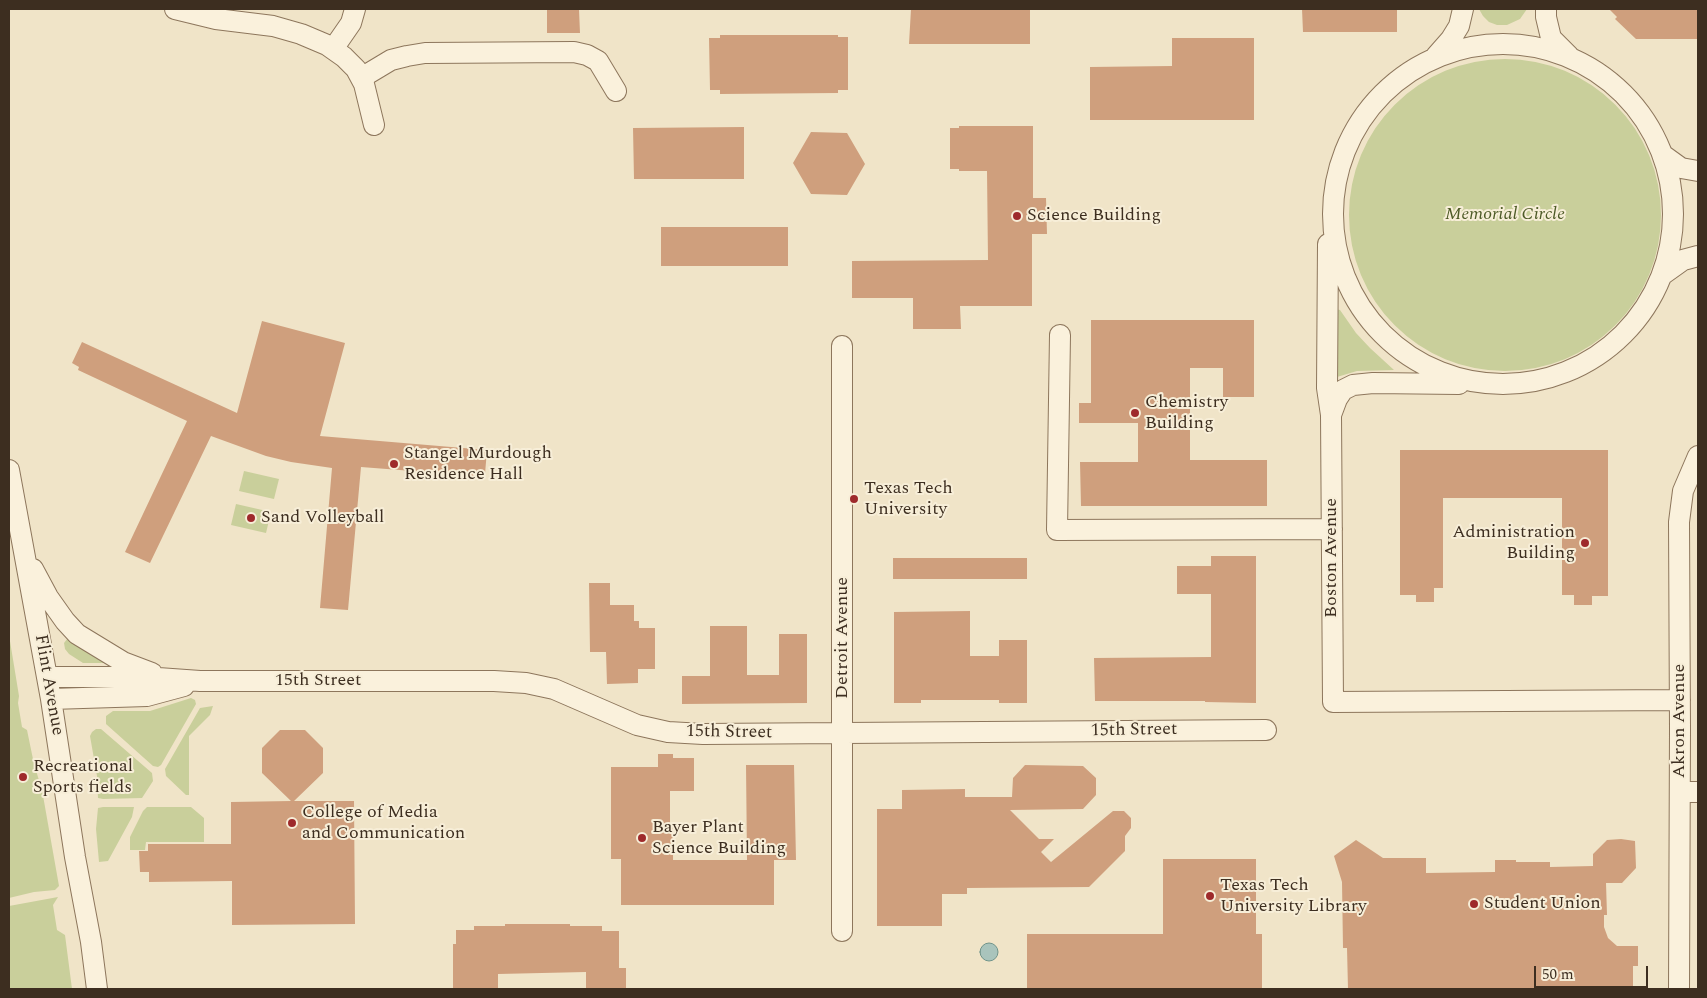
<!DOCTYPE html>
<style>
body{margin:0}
#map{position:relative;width:1707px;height:998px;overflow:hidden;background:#f0e4c8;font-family:Spectral,serif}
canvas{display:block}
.frame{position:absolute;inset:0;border:10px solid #3d2e20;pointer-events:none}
.scale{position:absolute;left:1534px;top:966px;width:114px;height:22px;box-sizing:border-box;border:2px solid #3d2e20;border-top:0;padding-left:6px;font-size:15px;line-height:18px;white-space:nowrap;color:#3d2e20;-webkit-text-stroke:4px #f7eed8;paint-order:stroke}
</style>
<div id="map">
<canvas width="1707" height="998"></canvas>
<div class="frame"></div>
<div class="scale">50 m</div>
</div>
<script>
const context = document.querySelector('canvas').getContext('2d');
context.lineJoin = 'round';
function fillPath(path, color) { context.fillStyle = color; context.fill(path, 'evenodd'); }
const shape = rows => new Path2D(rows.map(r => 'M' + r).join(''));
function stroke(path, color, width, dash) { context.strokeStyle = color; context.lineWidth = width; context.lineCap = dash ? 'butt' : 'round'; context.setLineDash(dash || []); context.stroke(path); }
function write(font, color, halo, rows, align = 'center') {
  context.font = font + ' Spectral,serif'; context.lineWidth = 4; context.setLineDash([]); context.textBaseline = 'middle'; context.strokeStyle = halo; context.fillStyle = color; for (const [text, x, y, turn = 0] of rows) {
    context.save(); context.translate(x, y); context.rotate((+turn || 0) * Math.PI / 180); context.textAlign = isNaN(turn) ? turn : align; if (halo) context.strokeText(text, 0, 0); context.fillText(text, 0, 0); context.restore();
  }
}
const green = shape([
 [1479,9,1527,9,1520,19,1507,25,1497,25,1489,22,1483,16],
 '1349 215a156 156 0 1 1 312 0a156 156 0 1 1-312 0Z',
 [1336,309,1340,310,1356,333,1370,348,1394,370,1357,371,1337,377],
 [244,471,279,479,274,499,239,491],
 [236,504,271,512,266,533,231,525],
 [71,634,110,663,83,663,69,654,65,649,64,643],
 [9,635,19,696,18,703,22,727,27,730,34,764,42,790,59,886,55,890,34,892,9,898],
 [191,698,195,700,196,704,161,765,158,767,153,766,106,724,106,716,113,711,150,711],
 [213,706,210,715,189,736,189,795,186,795,166,776,165,769,200,708],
 [96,729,101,729,152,773,153,781,142,798,103,799,98,798,97,776,90,736,92,732],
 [103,807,134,807,132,817,108,861,99,862,96,829,98,808],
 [147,807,191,807,204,818,204,842,146,842,145,850,130,850,130,837,143,811],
 [58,897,53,905,57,930,65,935,72,989,9,989,9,906]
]);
const water = shape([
 '980 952a9 9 0 1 1 18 0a9 9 0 1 1-18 0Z'
]);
const building = shape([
 [547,9,579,9,580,33,547,33],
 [911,9,1030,9,1030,44,909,44],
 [1302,9,1397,9,1397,32,1303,32],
 [1609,9,1698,10,1698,39,1636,39,1615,19,1617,17],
 [720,35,838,35,838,37,848,37,848,90,838,90,838,93,720,94,720,90,710,90,709,38,720,38],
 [1172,38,1254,38,1254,120,1090,120,1090,67,1172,66],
 [959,126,1033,126,1033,198,1046,198,1047,234,1032,234,1032,306,960,306,961,329,913,329,913,298,852,298,852,261,988,260,987,171,959,171,959,169,950,169,950,128,959,128],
 [744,127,744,179,634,179,633,128],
 [811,132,847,133,865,164,847,195,811,194,793,163],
 [661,227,788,227,788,266,661,266],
 [1091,320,1254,320,1254,397,1223,397,1223,368,1190,368,1190,460,1267,460,1267,506,1081,506,1080,462,1138,462,1138,423,1079,423,1079,403,1091,403],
 [262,321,345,343,320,436,487,450,485,474,477,474,477,476,361,467,348,610,320,608,332,468,291,462,266,456,211,436,150,563,125,552,187,421,78,370,79,367,72,363,82,342,237,413],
 [1400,450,1608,450,1608,596,1592,596,1592,605,1574,605,1574,595,1562,595,1562,498,1443,498,1443,588,1434,588,1434,602,1416,602,1416,595,1400,595],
 [1211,556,1256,556,1256,703,1205,702,1205,701,1095,701,1094,658,1211,657,1211,594,1177,594,1177,566,1211,566],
 [893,558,1027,558,1027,579,893,579],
 [589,583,610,583,610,605,634,605,634,621,639,621,639,628,655,628,655,669,638,669,638,683,607,684,606,652,590,652],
 [970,611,970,656,999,656,999,640,1027,640,1027,703,999,703,999,700,921,700,921,703,894,703,894,612],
 [710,626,747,626,747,675,779,675,779,634,807,634,807,703,682,704,682,676,710,676],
 [280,730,305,730,323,748,323,773,294,801,354,801,355,924,232,925,232,881,149,882,149,872,140,872,139,851,148,851,148,844,231,844,231,802,291,801,262,773,262,748],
 [658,754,673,754,673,758,694,758,694,791,670,791,670,826,673,826,673,860,747,860,746,765,794,765,796,860,774,860,774,905,621,905,621,859,611,859,611,767,658,767],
 [1025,765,1083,766,1096,778,1096,795,1083,809,1010,810,1039,839,1054,839,1041,852,1051,862,1113,811,1124,811,1131,818,1131,828,1125,836,1125,851,1089,887,967,888,967,894,942,894,942,926,877,926,877,809,902,809,902,790,965,789,965,797,1012,797,1013,778],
 [1621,839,1635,841,1636,868,1622,883,1606,883,1607,915,1604,915,1604,927,1608,938,1617,946,1638,946,1638,966,1633,966,1633,989,1348,989,1347,948,1343,948,1342,882,1334,856,1356,840,1383,858,1426,858,1426,873,1495,872,1495,860,1516,860,1516,862,1550,862,1550,867,1593,866,1593,854,1607,840],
 [1163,859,1256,859,1256,934,1262,934,1262,989,1027,989,1027,934,1163,934],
 [505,924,570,924,570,926,602,926,602,931,619,931,619,968,626,968,626,989,586,989,586,972,498,974,498,989,453,989,453,944,456,944,456,930,474,930,474,926,505,926]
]);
const minor = shape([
 [175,9,216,19,273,26,301,34,327,45,344,57,356,69,364,84,374,125],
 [1546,9,1546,17,1551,38,1569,56],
 '1333 214a170 170 0 1 1 340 0a170 170 0 1 1-340 0Z',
 [333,49,351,23,355,9],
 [1436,56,1451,39,1459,26,1463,9],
 [361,78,391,60,407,56,425,53,574,52,587,55,598,61,616,91],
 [1663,155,1681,168,1698,171],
 [1328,244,1327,388,1331,415,1333,702,1680,700],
 [1662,275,1683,260,1698,256],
 [1060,335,1057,530,1332,529],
 [842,346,842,931],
 [1331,415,1337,399,1343,390,1353,385,1373,383,1459,384],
 [9,470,51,699,75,857,91,942,97,989],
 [33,569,48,597,65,621,77,634,123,662,152,673],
 [47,677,144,677,200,681,494,681,526,683,554,689,637,725,668,732,703,734,1266,730],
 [51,699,147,696,184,686],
 [1680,792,1698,792],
 [1679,989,1680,729,1679,522,1683,491,1698,456]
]);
const markers = [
 [1017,216,5,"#9e2a2b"],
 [1135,413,5,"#9e2a2b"],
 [394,464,5,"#9e2a2b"],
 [854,499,5,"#9e2a2b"],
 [251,518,5,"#9e2a2b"],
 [1585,543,5,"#9e2a2b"],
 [23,777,5,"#9e2a2b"],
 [292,823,5,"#9e2a2b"],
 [642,838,5,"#9e2a2b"],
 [1210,896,5,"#9e2a2b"],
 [1474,904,5,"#9e2a2b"]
];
const parkNames = [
 ["Memorial Circle",1505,215]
];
const poiNames = [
 ["Science Building",1027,216],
 ["Chemistry",1145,403],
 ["Building",1145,424],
 ["Stangel Murdough",404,454],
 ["Residence Hall",404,475],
 ["Texas Tech",864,489],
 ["University",864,510],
 ["Sand Volleyball",261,518],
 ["Administration",1575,533,"right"],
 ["Building",1575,554,"right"],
 ["Recreational",33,767],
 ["Sports fields",33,788],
 ["College of Media",302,813],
 ["and Communication",302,834],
 ["Bayer Plant",652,828],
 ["Science Building",652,849],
 ["Texas Tech",1220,886],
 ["University Library",1220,907],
 ["Student Union",1484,904]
];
const streetNames = [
 ["Boston Avenue",1332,558,-90],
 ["Detroit Avenue",843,638,-90],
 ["15th Street",318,681],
 ["Flint Avenue",48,685,80],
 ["Akron Avenue",1680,721,-90],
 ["15th Street",1134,731,-1],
 ["15th Street",729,733,1]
];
fillPath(green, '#c9cf9b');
fillPath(water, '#a9c4bc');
stroke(water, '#6f938a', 1);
fillPath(building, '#cf9f7d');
stroke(minor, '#8d765c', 22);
stroke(minor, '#faf1dc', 20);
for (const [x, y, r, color] of markers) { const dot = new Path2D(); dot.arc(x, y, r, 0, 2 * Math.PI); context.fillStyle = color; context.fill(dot); stroke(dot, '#f7eed8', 2); }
write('italic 18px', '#4d5a26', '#f7eed8', parkNames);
write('18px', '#3d2e20', '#f7eed8', poiNames, 'left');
write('18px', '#3d2e20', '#f7eed8', streetNames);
</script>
